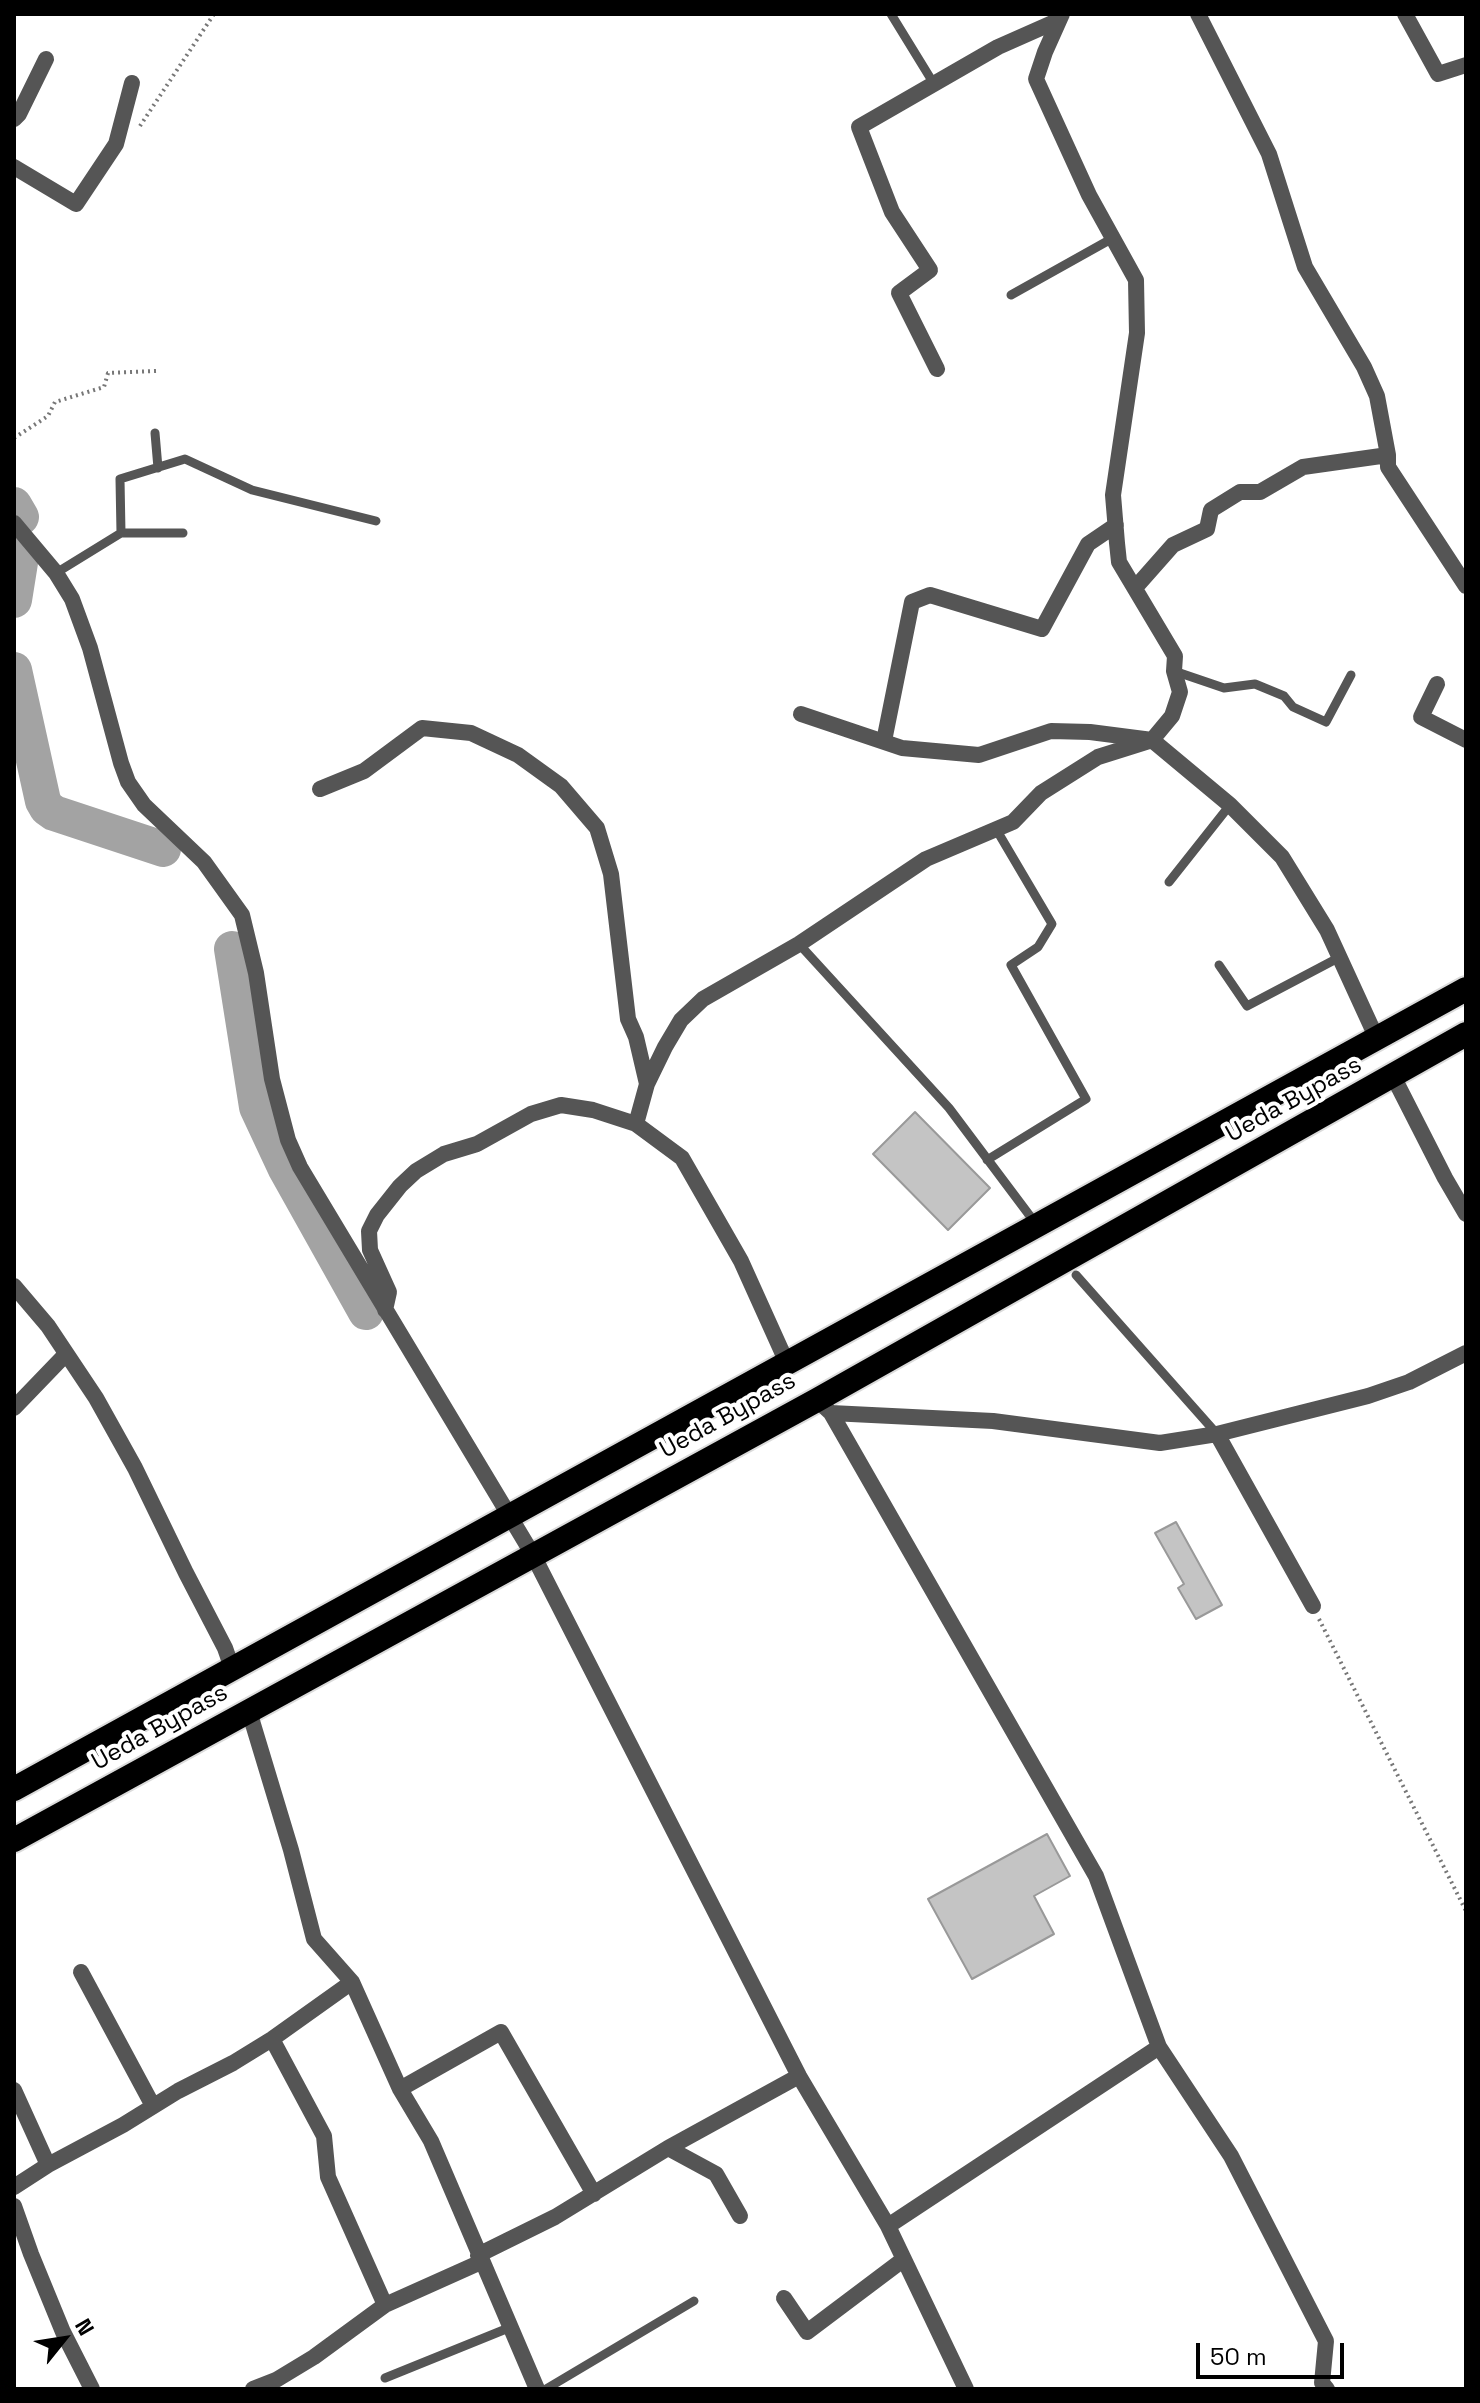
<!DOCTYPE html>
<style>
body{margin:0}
#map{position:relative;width:1480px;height:2403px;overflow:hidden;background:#fff;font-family:"Space Grotesk",sans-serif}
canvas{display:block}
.frame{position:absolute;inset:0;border:16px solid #000;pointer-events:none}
.north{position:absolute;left:24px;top:2299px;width:80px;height:80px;-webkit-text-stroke:6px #fff;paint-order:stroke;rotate:60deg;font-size:22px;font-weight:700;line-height:32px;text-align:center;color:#000}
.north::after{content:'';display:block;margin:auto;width:28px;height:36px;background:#000;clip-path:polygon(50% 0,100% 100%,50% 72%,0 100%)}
.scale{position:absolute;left:1196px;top:2343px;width:148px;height:36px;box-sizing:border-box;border:4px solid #000;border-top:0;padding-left:10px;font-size:24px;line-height:28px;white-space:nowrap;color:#000;-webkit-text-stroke:6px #fff;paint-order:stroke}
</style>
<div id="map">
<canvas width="1480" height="2403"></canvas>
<div class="frame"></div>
<div class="north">N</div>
<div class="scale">50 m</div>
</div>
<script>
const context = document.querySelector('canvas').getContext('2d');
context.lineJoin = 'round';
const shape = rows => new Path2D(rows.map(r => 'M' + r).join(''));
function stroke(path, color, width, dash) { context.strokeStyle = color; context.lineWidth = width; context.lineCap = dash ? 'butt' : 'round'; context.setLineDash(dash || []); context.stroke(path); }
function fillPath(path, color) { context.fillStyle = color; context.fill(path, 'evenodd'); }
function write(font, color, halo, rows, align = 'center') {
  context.font = font + ' "Space Grotesk",sans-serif'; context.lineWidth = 8; context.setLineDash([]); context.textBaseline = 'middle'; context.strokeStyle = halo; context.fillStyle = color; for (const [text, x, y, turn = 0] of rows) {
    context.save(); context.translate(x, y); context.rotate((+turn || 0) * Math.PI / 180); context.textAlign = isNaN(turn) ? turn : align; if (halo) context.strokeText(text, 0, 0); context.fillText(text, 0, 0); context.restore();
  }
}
const river = shape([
 [14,505,21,517],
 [14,600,22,550],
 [14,670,43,801,47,808,54,813,163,849],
 [232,949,257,1107,286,1169,366,1312]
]);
const building = shape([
 [915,1112,990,1188,948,1230,873,1154,915,1112],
 [1176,1522,1222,1605,1196,1619,1178,1588,1184,1584,1155,1533,1176,1522],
 [1047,1834,1070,1876,1034,1896,1054,1934,972,1979,928,1899,1047,1834]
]);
const path = shape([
 [140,126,214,14],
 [14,438,48,416,55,402,104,387,108,373,157,371],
 [1319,1619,1466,1911]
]);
const lane = shape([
 [891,14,934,84],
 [1011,295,1113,238],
 [155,433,158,468],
 [121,533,183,533],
 [56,573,121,533,120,479,185,459,252,490,376,521],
 [1174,671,1224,688,1255,684,1284,696,1293,707,1326,722,1351,675],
 [1169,882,1230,805],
 [799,944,949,1108,1030,1216],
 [1219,965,1247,1006,1340,957],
 [987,1160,1086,1099,1011,965,1038,947,1052,924,996,829],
 [1076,1275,1217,1434],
 [385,2378,511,2327],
 [546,2389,694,2301]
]);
const street = shape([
 [1198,14,1269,154,1305,267,1364,367,1377,396,1388,455,1388,467,1466,586],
 [1405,14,1438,74,1466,65],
 [14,119,19,114,46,59],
 [14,167,76,204,116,144,132,83],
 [937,369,899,293,930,270,892,212,859,127,998,47,1059,20],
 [14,523,56,573,72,599,90,648,121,763,128,782,144,805,204,862,242,915,256,973,272,1079,288,1140,300,1167,533,1555,799,2076,888,2226,966,2389],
 [1135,588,1173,545,1207,529,1211,510,1240,492,1260,492,1303,467,1388,455],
 [1437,684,1421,717,1466,740],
 [801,714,902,748,979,755,1051,731,1090,732,1152,740,1230,805,1282,857,1327,930,1377,1039],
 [884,741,912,602,930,595,1042,629,1088,544,1116,525],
 [320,789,364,771,422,728,471,733,518,755,561,786,597,828,611,874,628,1019,636,1037,647,1084],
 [1393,1076,1445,1178,1466,1214],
 [636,1124,647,1084,665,1047,681,1020,703,999,799,944,926,859,1013,822,1041,793,1098,757,1152,740,1172,716,1180,692,1174,671,1175,656,1119,562,1117,543,1113,495,1137,333,1136,280,1089,195,1036,79,1045,52,1062,14],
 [14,1286,48,1326,96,1398,135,1468,186,1573,225,1648,232,1668],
 [385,1310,389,1292,370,1250,369,1231,377,1215,400,1186,416,1171,444,1154,477,1144,531,1114,561,1105,593,1110,636,1124,682,1158,741,1261,787,1363],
 [817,1400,831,1413,1096,1876,1159,2047,1231,2156,1326,2341,1322,2383,1327,2389],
 [14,1408,66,1354],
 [831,1413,993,1421,1160,1443,1217,1434,1368,1396,1409,1382,1466,1353],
 [1217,1434,1313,1606],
 [249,1711,291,1850,314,1939,352,1982,400,2089,431,2141,537,2389],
 [81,1972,153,2106],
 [272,2039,324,2136,328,2177,385,2305],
 [400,2089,501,2032,594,2194],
 [14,2090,48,2165],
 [668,2148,716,2174,740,2216],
 [14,2187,48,2165,123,2125,178,2091,233,2063,272,2039,352,1982],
 [14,2206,31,2254,63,2332,92,2389],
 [888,2226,1159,2047],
 [478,2255,555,2217,668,2148,799,2076],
 [784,2298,807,2332,904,2259],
 [253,2389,276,2380,314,2357,385,2305,481,2262]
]);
const highway = shape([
 [14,1789,1466,989],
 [14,1840,817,1400,1466,1034]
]);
const streetNames = [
 ["Ueda Bypass",1294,1100,-29],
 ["Ueda Bypass",728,1416,-29],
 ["Ueda Bypass",160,1728,-29]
];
stroke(river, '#a3a3a3', 36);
fillPath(building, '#c4c4c4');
stroke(building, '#999', 2);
stroke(highway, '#dbdbdb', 28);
stroke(path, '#777', 4, [2, 4]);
stroke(lane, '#555', 9);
stroke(street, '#555', 16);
stroke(highway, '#000', 24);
write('24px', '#000', '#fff', streetNames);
</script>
